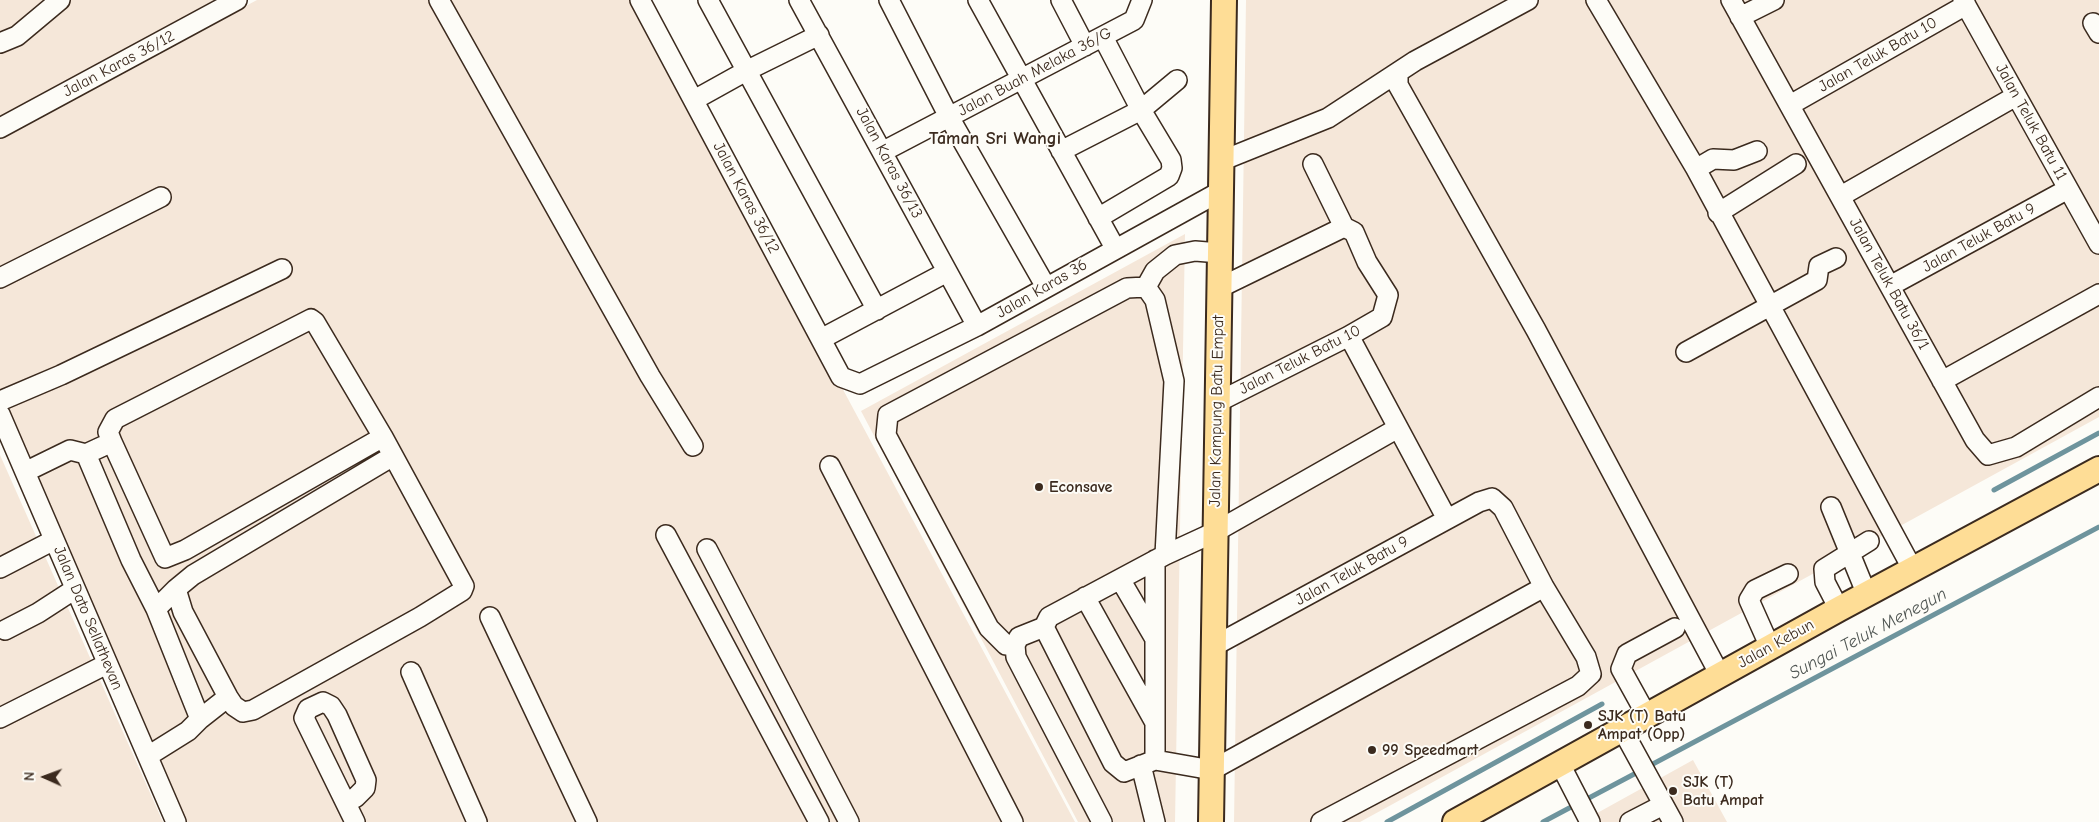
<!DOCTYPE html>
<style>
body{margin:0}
#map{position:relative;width:2099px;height:822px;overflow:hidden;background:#fdfcf7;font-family:"Comic Neue",sans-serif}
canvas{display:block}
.north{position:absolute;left:20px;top:752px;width:50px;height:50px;-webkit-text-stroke:4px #fdfcf7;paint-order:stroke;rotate:272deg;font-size:14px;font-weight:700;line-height:20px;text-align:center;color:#3b2a1e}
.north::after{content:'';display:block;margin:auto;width:18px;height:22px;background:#3b2a1e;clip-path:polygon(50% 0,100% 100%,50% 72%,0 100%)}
</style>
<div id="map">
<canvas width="2099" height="822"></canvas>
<div class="north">N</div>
</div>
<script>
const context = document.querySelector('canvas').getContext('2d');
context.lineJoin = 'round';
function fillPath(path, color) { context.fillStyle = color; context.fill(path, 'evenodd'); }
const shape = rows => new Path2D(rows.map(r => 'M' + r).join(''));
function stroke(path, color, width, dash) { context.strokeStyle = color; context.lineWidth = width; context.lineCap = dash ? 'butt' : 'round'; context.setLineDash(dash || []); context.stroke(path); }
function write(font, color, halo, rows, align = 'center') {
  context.font = font + ' "Comic Neue",sans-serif'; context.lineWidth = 4; context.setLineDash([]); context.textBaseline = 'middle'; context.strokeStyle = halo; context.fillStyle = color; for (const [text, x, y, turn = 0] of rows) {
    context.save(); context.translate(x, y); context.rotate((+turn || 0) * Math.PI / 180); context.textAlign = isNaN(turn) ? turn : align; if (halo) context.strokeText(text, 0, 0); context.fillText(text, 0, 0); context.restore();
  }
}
const built = shape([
 [0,0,226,0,0,120],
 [257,0,634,0,1075,822,186,822,0,403,0,137],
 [1246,0,2099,0,2099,417,1360,822,1234,822],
 [1185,234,1175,822,1078,822,861,411],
 [0,455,163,822,0,822],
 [1693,760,1727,822,1581,822]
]);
const stream = shape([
 [1994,490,2099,433],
 [1651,765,2099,527],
 [1587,799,1638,772],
 [1387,822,1602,704],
 [1543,822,1573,806]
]);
const minor = shape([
 [439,0,650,376,693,446],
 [640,0,841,377,860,384,977,326,1221,191],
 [708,0,877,310],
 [799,0,977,326],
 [889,0,949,117,1046,287],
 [978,0,1115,248],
 [1061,0,1085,46],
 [1596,0,1696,169,1913,570],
 [1731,0,1975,440,1988,455,2016,447,2099,397],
 [1963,0,2099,244],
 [1740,17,1774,0],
 [2093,23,2099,33],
 [0,43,17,36,60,0],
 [1398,73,1398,85,1536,330,1720,675],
 [694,100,748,70,819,35],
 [1790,105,1966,5],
 [0,128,237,0],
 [1061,151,1141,110,1177,80],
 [882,152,1134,20,1142,0],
 [1221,161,1328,118,1415,61,1528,0],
 [1313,164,1344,227],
 [1696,169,1713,159,1734,160,1757,151],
 [1841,196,2016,96],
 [1718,213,1796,164],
 [1098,218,1169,176,1172,168,1171,160,1141,110,1103,37],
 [0,278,161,197],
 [1890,286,2068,189],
 [1146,287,1155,271,1175,255,1195,251,1220,253],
 [1349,336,1447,519],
 [821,339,947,272],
 [1686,352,1817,280,1819,266,1836,258],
 [1942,381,2099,294],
 [0,401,61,375,282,269],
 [1218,402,1349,336,1382,317,1388,295,1367,262,1354,232,1344,227,1219,288],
 [0,414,176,822],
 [1398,428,1215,532,1165,555,1049,617,1044,627,1113,763,1124,772,1155,760,1212,770,1544,587],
 [112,442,165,558,185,550,383,437],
 [86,454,112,442,108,432,115,419,311,319,315,322,383,437,464,586,462,591,420,617,253,710,243,712,234,706,228,697,183,612,176,589,156,609],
 [830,466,1013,822],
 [25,472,70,450,86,454,131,560,156,609,200,719,188,731,148,756],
 [1831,507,1867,595],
 [666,535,819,822],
 [707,549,849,822],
 [0,568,54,540],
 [1120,579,1155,639],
 [176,589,193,575,393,456],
 [1085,597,1154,721],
 [1839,609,1825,582,1824,569,1869,541],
 [490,617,587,822],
 [1044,627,1019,637,1015,645,1016,657,1102,822],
 [5,630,38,613,75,589],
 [1015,645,1006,645,989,628,886,435,888,415,1127,288,1146,287,1155,300,1174,381,1165,555],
 [1214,646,1479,502,1492,498,1503,508,1544,587,1586,657,1591,674,1578,686,1321,822],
 [1770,647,1749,600,1755,590,1788,574],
 [411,672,477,822],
 [1647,716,1621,669,1627,654,1675,628],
 [0,718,107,664],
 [200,719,228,697],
 [1622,729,1673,822],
 [1155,760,1155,560],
 [1560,764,1590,822],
 [1141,765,1155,822],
 [346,803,356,797,365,788,366,780,337,715,331,706,323,702,308,709,304,718,355,822],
 [1630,822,1663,805]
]);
const major = shape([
 [1211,822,1224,0],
 [1455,822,1839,609,2099,469]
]);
const markers = [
 [1039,487,5,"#3b2a1e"],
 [1588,725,5,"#3b2a1e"],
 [1372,750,5,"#3b2a1e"],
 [1673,791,5,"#3b2a1e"]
];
const streetNames = [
 ["Jalan Teluk Batu 10",1878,55,-30],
 ["Jalan Karas 36/12",119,64,-28],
 ["Jalan Buah Melaka 36/G",1035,72,-28],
 ["Jalan Teluk Batu 11",2031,122,61],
 ["Jalan Karas 36/13",889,163,62],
 ["Jalan Karas 36/12",746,198,62],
 ["Jalan Teluk Batu 9",1979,238,-29],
 ["Jalan Teluk Batu 36/1",1889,284,61],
 ["Jalan Karas 36",1042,289,-30],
 ["Jalan Teluk Batu 10",1300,360,-27],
 ["Jalan Kampung Batu Empat",1217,411,-89],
 ["Jalan Teluk Batu 9",1352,571,-29],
 ["Jalan Dato Sellathevan",88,618,67],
 ["Jalan Kebun",1776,644,-29]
];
const poiNames = [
 ["Econsave",1049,487],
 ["SJK (T) Batu",1598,716],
 ["Ampat (Opp)",1598,734],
 ["99 Speedmart",1382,750],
 ["SJK (T)",1683,782],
 ["Batu Ampat",1683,800]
];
const neighbourhoodNames = [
 ["Taman Sri Wangi",995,139]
];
const waterNames = [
 ["Sungai Teluk Menegun",1868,634,-28]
];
fillPath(built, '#f5e7d9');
stroke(stream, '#6e949d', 5);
stroke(minor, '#3b2a1e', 22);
stroke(major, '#3b2a1e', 28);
stroke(minor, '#fdfcf7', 19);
stroke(major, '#fedd96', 24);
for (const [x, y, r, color] of markers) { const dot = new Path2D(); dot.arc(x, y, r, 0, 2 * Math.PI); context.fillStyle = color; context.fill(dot); stroke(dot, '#fdfcf7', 2); }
write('16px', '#3b2a1e', '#fdfcf7', streetNames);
write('bold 16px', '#3b2a1e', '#fdfcf7', poiNames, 'left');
write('bold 18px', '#3b2a1e', '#fdfcf7', neighbourhoodNames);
write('italic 18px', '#505653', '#fdfcf7', waterNames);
</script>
